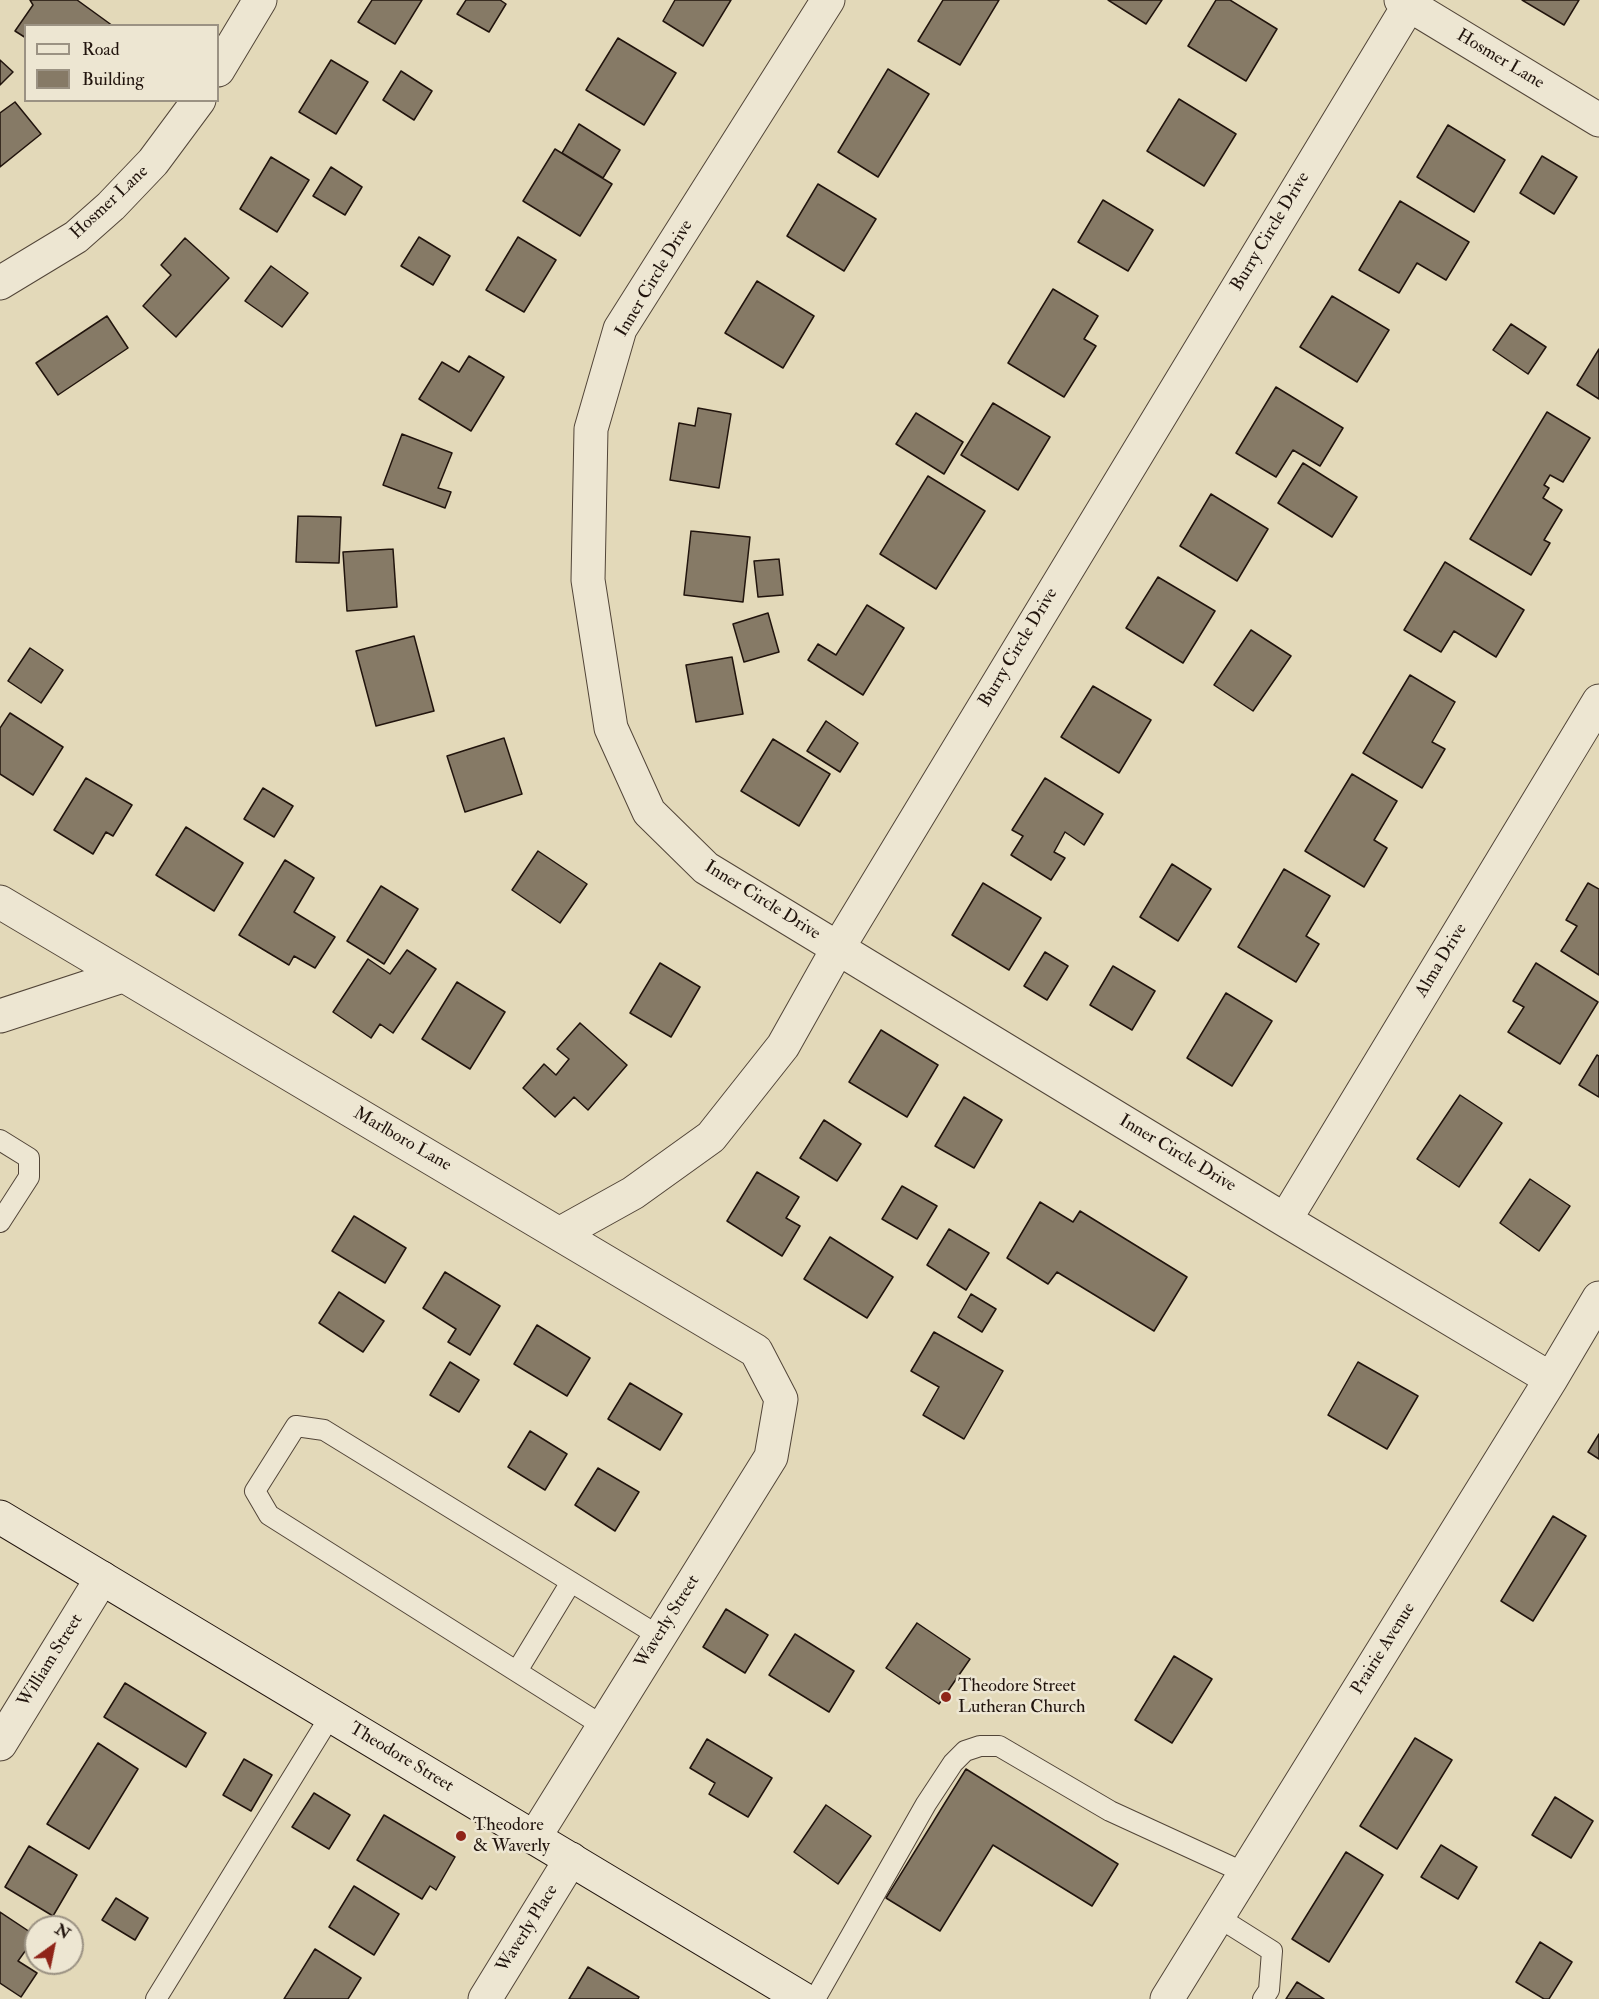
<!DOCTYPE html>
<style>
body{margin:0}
#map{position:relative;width:1599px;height:1999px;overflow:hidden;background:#e3d9b9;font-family:"IM FELL Double Pica",serif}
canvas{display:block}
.legend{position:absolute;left:24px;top:24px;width:195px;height:78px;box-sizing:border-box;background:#ede6d2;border:2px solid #9b9283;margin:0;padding:8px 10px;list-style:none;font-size:18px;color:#21140d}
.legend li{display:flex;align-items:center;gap:12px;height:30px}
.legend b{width:30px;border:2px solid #9b9283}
.north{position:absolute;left:24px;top:1915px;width:60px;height:60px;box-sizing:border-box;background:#ede6d2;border:2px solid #9b9283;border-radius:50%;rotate:33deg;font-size:16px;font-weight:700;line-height:24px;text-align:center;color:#21140d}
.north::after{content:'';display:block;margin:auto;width:21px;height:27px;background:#8f2418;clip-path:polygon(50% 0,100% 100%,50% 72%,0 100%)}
</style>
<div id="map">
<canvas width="1599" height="1999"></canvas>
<ul class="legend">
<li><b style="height:8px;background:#ede6d2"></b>Road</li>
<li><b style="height:16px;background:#867a66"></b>Building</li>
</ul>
<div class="north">N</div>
</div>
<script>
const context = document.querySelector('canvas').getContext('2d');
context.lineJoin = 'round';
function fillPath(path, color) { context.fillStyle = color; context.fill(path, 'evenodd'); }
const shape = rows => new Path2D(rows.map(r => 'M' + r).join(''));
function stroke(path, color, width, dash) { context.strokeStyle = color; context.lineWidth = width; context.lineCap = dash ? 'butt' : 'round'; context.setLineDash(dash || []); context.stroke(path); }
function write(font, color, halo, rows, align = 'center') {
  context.font = font + ' "IM FELL Double Pica",serif'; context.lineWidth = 5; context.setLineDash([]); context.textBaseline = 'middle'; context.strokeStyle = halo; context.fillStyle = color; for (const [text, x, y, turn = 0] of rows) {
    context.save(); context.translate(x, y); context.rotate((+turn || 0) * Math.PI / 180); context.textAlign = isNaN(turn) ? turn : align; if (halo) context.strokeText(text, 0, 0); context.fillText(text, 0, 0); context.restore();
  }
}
const building = shape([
 [30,0,77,0,113,26,26,26,26,38,15,31,33,5,30,0],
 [372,0,422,0,395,44,358,22,372,0],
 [466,0,500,0,506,4,489,32,457,14,466,0],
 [675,0,731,0,703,46,663,21,675,0],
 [943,0,999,0,960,65,918,41,943,0],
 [1108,0,1162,0,1146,24,1108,0],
 [1216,0,1230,0,1277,29,1246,81,1188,46,1216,0],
 [1522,0,1579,0,1564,25,1522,0],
 [618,38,676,73,644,125,586,90,618,38],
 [0,60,13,72,0,85,0,60],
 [331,60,368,82,336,134,299,112,331,60],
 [888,69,929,94,878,177,838,152,888,69],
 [401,71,432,91,414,120,383,100,401,71],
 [1179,99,1236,134,1204,186,1147,151,1179,99],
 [15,102,41,134,0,167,0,113,15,102],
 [579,124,620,150,603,178,562,153,579,124],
 [1448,125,1505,160,1474,212,1417,177,1448,125],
 [555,149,612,184,580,236,523,201,555,149],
 [1542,156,1577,177,1554,214,1520,193,1542,156],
 [271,157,309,180,277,232,240,209,271,157],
 [331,167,362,187,345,215,313,196,331,167],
 [818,184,876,219,844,271,787,236,818,184],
 [1103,200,1153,230,1128,271,1078,242,1103,200],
 [1400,201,1469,242,1446,280,1417,263,1399,293,1359,270,1400,201],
 [419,237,450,256,433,285,401,266,419,237],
 [518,237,556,260,524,312,486,290,518,237],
 [185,238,229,278,176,337,143,306,171,275,161,265,185,238],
 [271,266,308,293,282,327,245,301,271,266],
 [757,281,814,316,783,368,725,333,757,281],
 [1053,289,1098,316,1084,339,1096,346,1064,397,1008,363,1053,289],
 [1332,296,1389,330,1357,382,1300,347,1332,296],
 [107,316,128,348,58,395,36,363,107,316],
 [1511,324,1546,347,1528,374,1493,350,1511,324],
 [1599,349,1599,399,1577,385,1599,349],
 [469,356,504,377,471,431,419,399,442,362,459,372,469,356],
 [1276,387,1343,428,1320,466,1293,450,1276,477,1236,453,1276,387],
 [993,403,1050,437,1018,490,961,455,993,403],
 [698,408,731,414,719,488,670,480,679,423,695,426,698,408],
 [1547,412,1590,438,1563,482,1550,475,1544,485,1549,488,1543,498,1562,510,1544,540,1550,543,1531,575,1470,539,1547,412],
 [916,413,963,442,944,474,896,444,916,413],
 [402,434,452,453,438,488,451,492,445,508,383,485,402,434],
 [1303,463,1357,497,1332,537,1278,503,1303,463],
 [928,476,985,511,936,589,880,554,928,476],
 [1211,494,1268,529,1237,581,1180,546,1211,494],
 [298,516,341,517,339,563,296,562,298,516],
 [691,531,750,537,743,602,684,595,691,531],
 [393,549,397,607,347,611,343,552,393,549],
 [779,559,783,595,758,597,754,561,779,559],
 [1445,562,1524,610,1496,657,1454,631,1441,652,1404,630,1445,562],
 [1158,577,1215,611,1183,663,1126,628,1158,577],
 [867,605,904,628,863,695,808,660,818,644,836,655,867,605],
 [768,613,779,652,744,662,733,624,768,613],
 [1251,630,1291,656,1253,711,1214,685,1251,630],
 [414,636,434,711,376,726,356,651,414,636],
 [30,648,63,670,41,703,8,681,30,648],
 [732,657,743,714,696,722,686,665,732,657],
 [1410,675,1455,702,1432,742,1445,749,1422,788,1363,753,1410,675],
 [1093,686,1151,720,1119,773,1061,737,1093,686],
 [10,713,63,747,33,795,0,774,0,728,10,713],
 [826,721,858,743,840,772,807,751,826,721],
 [504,738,522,794,465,812,447,756,504,738],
 [773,739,830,774,799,826,741,791,773,739],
 [1352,774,1397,801,1374,840,1387,848,1364,887,1305,851,1352,774],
 [86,778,132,805,113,836,106,832,93,854,54,830,86,778],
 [1045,778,1103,814,1084,845,1065,832,1054,852,1065,858,1051,880,1011,855,1023,836,1012,830,1045,778],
 [263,788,293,806,274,837,244,819,263,788],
 [186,827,243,863,214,911,156,875,186,827],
 [538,851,587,884,560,923,512,890,538,851],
 [285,860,314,878,294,912,335,937,315,968,294,956,289,965,239,935,285,860],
 [1172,864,1211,889,1178,941,1140,917,1172,864],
 [1284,869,1330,896,1306,936,1319,944,1296,982,1238,947,1284,869],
 [983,883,1041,918,1009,970,952,935,983,883],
 [1588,883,1599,889,1599,975,1561,951,1577,926,1566,920,1588,883],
 [381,886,418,909,384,964,347,941,381,886],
 [407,950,436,969,393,1033,380,1024,371,1038,333,1012,368,959,390,974,407,950],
 [1045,952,1068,966,1047,1000,1024,986,1045,952],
 [660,963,700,987,671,1037,630,1013,660,963],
 [1536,963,1598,1002,1560,1064,1508,1032,1524,1007,1513,1001,1536,963],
 [1113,966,1155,991,1132,1030,1090,1005,1113,966],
 [457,982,505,1012,470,1069,422,1039,457,982],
 [1226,993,1272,1021,1232,1086,1187,1058,1226,993],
 [580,1023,627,1065,588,1110,574,1097,555,1117,523,1088,544,1064,556,1075,569,1059,557,1049,580,1023],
 [881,1030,938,1065,907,1117,849,1082,881,1030],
 [1597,1055,1599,1056,1599,1097,1579,1085,1597,1055],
 [1460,1095,1502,1123,1459,1187,1417,1159,1460,1095],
 [964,1097,1002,1120,974,1168,935,1146,964,1097],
 [824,1120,861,1144,837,1181,800,1158,824,1120],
 [757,1172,799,1197,786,1218,800,1226,782,1256,727,1221,757,1172],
 [1530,1179,1570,1206,1539,1251,1500,1223,1530,1179],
 [902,1186,937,1206,917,1239,882,1219,902,1186],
 [1040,1202,1073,1222,1080,1211,1187,1277,1154,1331,1057,1272,1048,1284,1007,1258,1040,1202],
 [354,1216,406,1248,385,1283,332,1251,354,1216],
 [949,1229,989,1253,966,1290,927,1265,949,1229],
 [830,1237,893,1277,867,1318,804,1279,830,1237],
 [445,1272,500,1306,470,1355,448,1342,456,1329,423,1308,445,1272],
 [339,1292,384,1321,363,1352,319,1323,339,1292],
 [971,1294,996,1309,982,1332,958,1317,971,1294],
 [537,1325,590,1358,567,1396,514,1364,537,1325],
 [934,1332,1003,1371,964,1439,923,1415,939,1387,911,1371,934,1332],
 [450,1362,479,1380,459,1412,430,1395,450,1362],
 [1358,1362,1418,1396,1387,1449,1328,1415,1358,1362],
 [630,1383,682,1414,660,1450,608,1419,630,1383],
 [530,1431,567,1454,545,1490,508,1467,530,1431],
 [1599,1434,1599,1459,1588,1452,1599,1434],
 [598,1468,639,1492,615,1531,575,1505,598,1468],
 [1553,1516,1586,1536,1533,1621,1501,1601,1553,1516],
 [726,1609,768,1635,745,1673,703,1647,726,1609],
 [917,1623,970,1659,939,1704,886,1668,917,1623],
 [795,1634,854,1671,829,1712,769,1675,795,1634],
 [1174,1656,1212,1679,1172,1743,1135,1720,1174,1656],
 [125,1683,206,1733,186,1767,104,1717,125,1683],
 [1415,1738,1452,1760,1397,1849,1360,1826,1415,1738],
 [707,1739,772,1778,748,1817,709,1794,715,1783,690,1768,707,1739],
 [98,1743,138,1769,89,1849,47,1824,98,1743],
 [244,1759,272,1775,251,1811,223,1795,244,1759],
 [966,1769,1118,1864,1092,1906,993,1845,940,1931,886,1898,966,1769],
 [314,1793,350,1815,329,1849,292,1827,314,1793],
 [1555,1797,1593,1821,1571,1858,1532,1835,1555,1797],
 [826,1805,871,1836,838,1884,794,1852,826,1805],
 [384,1815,455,1857,436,1890,430,1886,422,1899,357,1860,384,1815],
 [1441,1845,1477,1867,1458,1899,1421,1877,1441,1845],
 [29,1846,77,1875,53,1916,5,1887,29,1846],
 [1346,1852,1383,1875,1329,1962,1292,1939,1346,1852],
 [354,1886,399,1914,374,1955,329,1927,354,1886],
 [116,1898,148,1918,135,1940,102,1920,116,1898],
 [0,1912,36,1936,18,1961,37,1973,21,1997,0,1983,0,1912],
 [1540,1942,1572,1962,1549,1999,1544,1999,1516,1982,1540,1942],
 [315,1949,361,1978,348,1999,284,1999,315,1949],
 [588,1967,639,1997,638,1999,569,1999,588,1967],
 [1297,1982,1324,1999,1286,1999,1297,1982]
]);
const service = shape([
 [0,1140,29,1158,29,1177,0,1222],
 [517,1671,571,1582],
 [603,1726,269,1515,255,1491,296,1426,324,1430,659,1636],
 [1218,1917,1272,1951,1269,1990,1263,1999],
 [156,1999,331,1715],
 [815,1999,926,1804,953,1763,965,1751,980,1746,999,1746,1110,1811,1245,1873]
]);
const minor = shape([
 [828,0,620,329,591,429,588,580,611,728,649,812,706,868,1285,1220,1551,1379],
 [1401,0,1599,120],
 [218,70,260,0],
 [0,283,76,237,111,206,153,162,199,100],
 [0,902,756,1351,781,1399,771,1457,534,1838],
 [0,1016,122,976],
 [1285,1220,1599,701],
 [561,1233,633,1193,711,1137,783,1046,838,948,1412,0],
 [0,1744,102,1578],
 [485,1999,571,1859],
 [1167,1999,1551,1379,1599,1298]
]);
const secondary = shape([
 [0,1517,803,1999]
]);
const markers = [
 [946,1697,6,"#8f2418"],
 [461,1836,6,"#8f2418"]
];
const streetNames = [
 ["Hosmer Lane",1500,60,31],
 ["Hosmer Lane",110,203,-43],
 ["Burry Circle Drive",1271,232,-59],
 ["Inner Circle Drive",655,279,-59],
 ["Burry Circle Drive",1019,648,-59],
 ["Inner Circle Drive",762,901,32],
 ["Alma Drive",1442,961,-59],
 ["Marlboro Lane",402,1140,30],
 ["Inner Circle Drive",1177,1154,31],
 ["Waverly Street",668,1622,-58],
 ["Prairie Avenue",1384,1649,-58],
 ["William Street",51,1661,-58],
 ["Theodore Street",401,1758,31],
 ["Waverly Place",528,1929,-58]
];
const poiNames = [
 ["Theodore Street",958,1687],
 ["Lutheran Church",958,1708],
 ["Theodore",473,1826],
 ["& Waverly",473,1847]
];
fillPath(building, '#867a66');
stroke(building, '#21140d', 1.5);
stroke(service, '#524538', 22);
stroke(minor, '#524538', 35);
stroke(secondary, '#21140d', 35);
stroke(service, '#ede6d2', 20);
stroke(minor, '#ede6d2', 33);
stroke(secondary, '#ede6d2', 33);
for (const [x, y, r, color] of markers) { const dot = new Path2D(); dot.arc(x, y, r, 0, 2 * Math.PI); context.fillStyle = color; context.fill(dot); stroke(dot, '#ede6d2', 2); }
write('18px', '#21140d', '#ede6d2', streetNames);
write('18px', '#21140d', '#ede6d2', poiNames, 'left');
</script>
